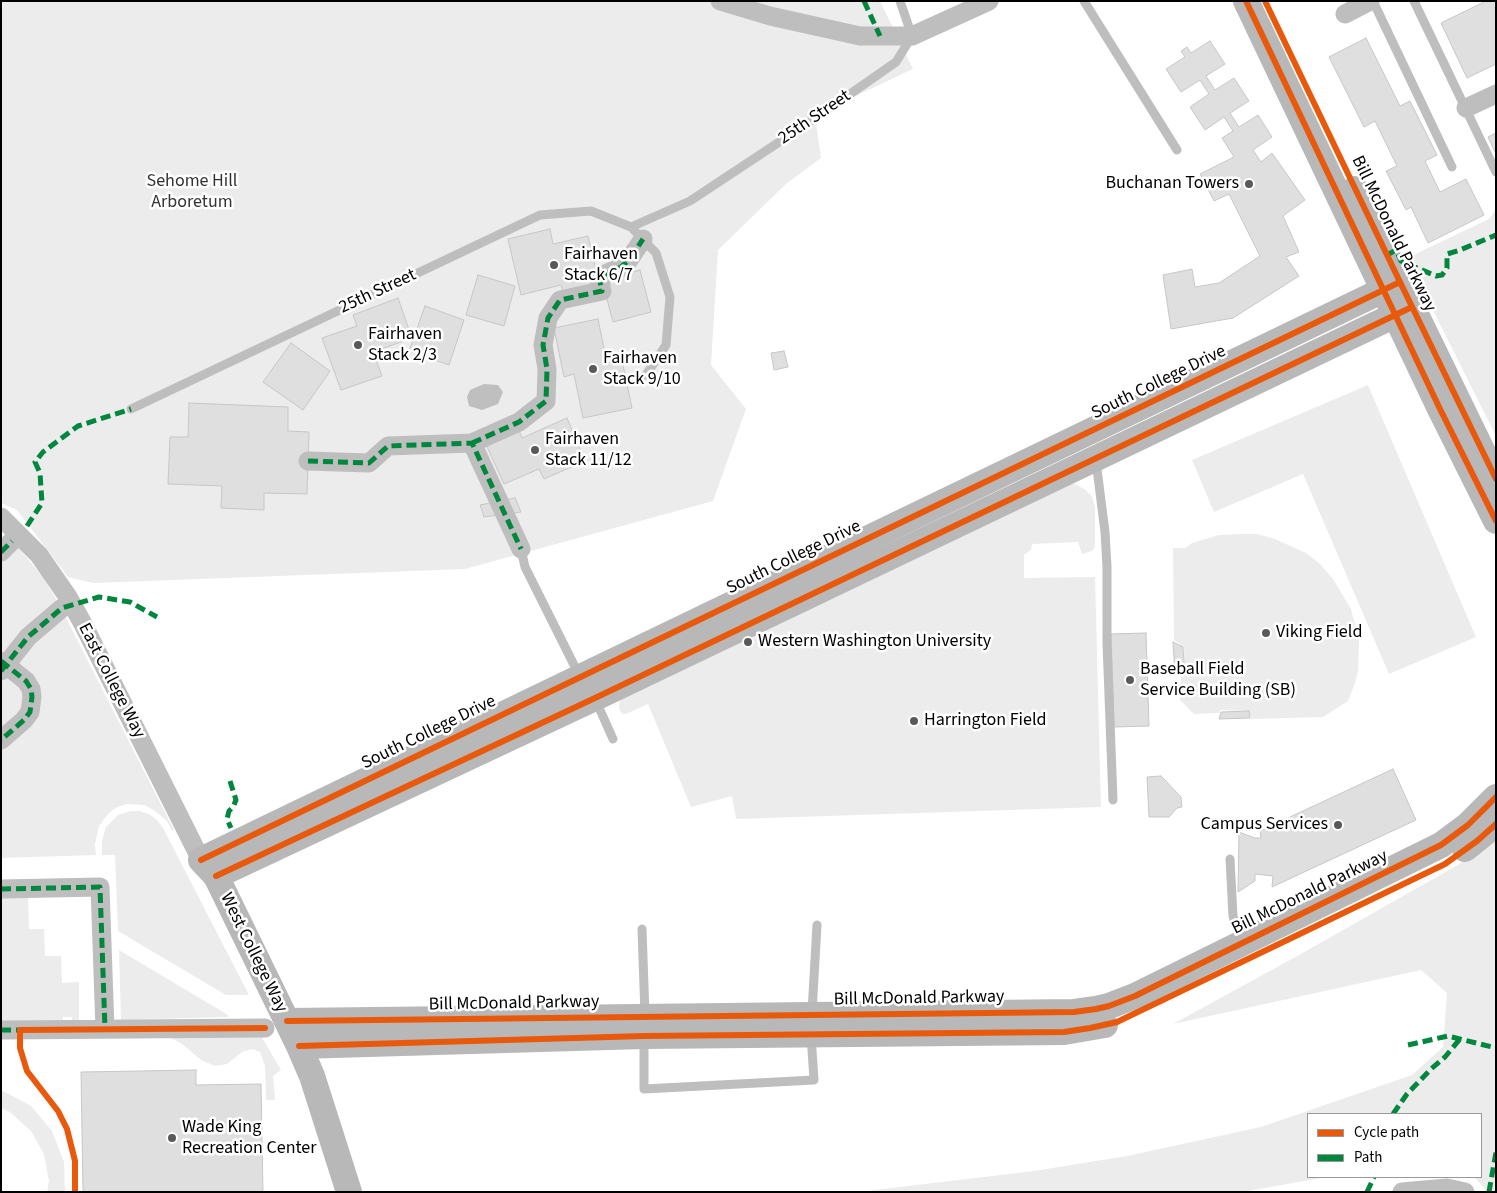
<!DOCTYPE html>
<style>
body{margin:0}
#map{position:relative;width:1497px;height:1193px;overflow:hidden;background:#fff;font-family:"Source Sans 3",sans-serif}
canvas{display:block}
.frame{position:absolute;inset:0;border:2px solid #000;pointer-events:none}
.legend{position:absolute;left:1307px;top:1113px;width:175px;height:65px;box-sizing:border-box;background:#fff;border:1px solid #999;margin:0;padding:6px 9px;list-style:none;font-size:15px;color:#000}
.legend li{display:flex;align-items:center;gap:10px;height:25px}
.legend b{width:25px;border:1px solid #999}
</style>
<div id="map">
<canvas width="1497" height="1193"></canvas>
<div class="frame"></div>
<ul class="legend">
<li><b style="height:6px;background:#e8590c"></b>Cycle path</li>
<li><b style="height:6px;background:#00873e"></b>Path</li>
</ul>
</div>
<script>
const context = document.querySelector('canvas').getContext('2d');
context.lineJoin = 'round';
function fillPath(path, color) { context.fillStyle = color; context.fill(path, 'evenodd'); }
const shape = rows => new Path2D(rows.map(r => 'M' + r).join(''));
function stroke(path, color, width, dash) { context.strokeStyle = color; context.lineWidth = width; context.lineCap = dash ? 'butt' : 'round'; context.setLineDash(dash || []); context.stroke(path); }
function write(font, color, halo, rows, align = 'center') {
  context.font = font + ' "Source Sans 3",sans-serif'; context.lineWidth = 5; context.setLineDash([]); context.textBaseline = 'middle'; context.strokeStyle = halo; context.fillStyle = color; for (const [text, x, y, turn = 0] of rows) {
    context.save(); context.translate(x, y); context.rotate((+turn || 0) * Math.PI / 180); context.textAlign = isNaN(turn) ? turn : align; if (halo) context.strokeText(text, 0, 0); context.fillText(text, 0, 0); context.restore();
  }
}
const green = shape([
 [1,1,880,1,913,69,815,115,821,158,786,184,718,250,711,365,746,409,713,501,465,569,93,583,68,577,17,510,1,503],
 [1496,209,1496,436,1407,258,1489,219],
 [1368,385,1476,637,1389,674,1303,474,1214,512,1192,460],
 [1073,483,1086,490,1092,497,1095,507,1095,547,1092,551,1082,554,1078,542,1032,544,1031,550,1024,555,1024,578,1095,577,1101,807,736,819,732,796,691,807,648,704,628,713,623,714,620,711,619,706,620,699],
 [1239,534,1257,534,1275,539,1306,553,1320,564,1333,579,1351,609,1359,641,1358,671,1355,683,1348,701,1323,717,1251,719,1249,711,1221,710,1219,713,1194,714,1180,700,1181,677,1185,675,1184,647,1174,640,1173,548,1185,548,1192,543,1219,535],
 [18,547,42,576,58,602,1,657,1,559],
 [65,616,174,830,172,831,167,821,154,810,144,805,127,804,117,807,108,814,99,826,95,844,96,855,1,858,1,746,30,720,14,662],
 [5,674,22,683,28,706,1,736,1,678],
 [131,811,140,811,149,814,157,820,163,828,249,995,226,995,118,931,115,855,102,855,102,841,106,827,118,815],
 [1496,841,1496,1192,1488,1192,1474,1177,1481,1177,1481,1114,1308,1114,1308,1177,1327,1177,1242,1192,858,1192,1034,1171,1127,1156,1261,1127,1412,1075,1443,1047,1447,993,1421,970,1173,1024,1299,955,1456,866],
 [28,896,29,929,44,929,45,956,61,956,62,983,79,982,79,1020,72,1020,72,1017,63,1017,63,1020,1,1021,1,897],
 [119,950,228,1015,228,1017,121,1020],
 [260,1034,281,1070,273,1076,275,1100,266,1100,265,1066,260,1052,252,1049,242,1052,227,1064,215,1066,201,1060,181,1043,168,1037],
 [1,1090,31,1106,52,1131,64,1162,65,1192,47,1192,49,1181,44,1154,31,1131,10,1112,1,1108]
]);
const water = shape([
 [484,384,498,385,503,392,498,404,482,410,469,406,467,397,470,390]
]);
const building = shape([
 [1486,1,1496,1,1496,64,1467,78,1441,23,1486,1],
 [1366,38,1400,106,1410,101,1437,155,1425,161,1440,192,1466,179,1484,215,1428,243,1411,207,1406,210,1386,171,1397,166,1375,121,1364,127,1329,57,1366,38],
 [1210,41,1225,64,1206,76,1215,90,1234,78,1249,101,1230,113,1239,127,1258,115,1272,137,1253,150,1261,162,1272,153,1305,200,1283,216,1299,252,1286,257,1299,276,1233,318,1171,329,1163,275,1192,269,1195,287,1219,283,1260,256,1229,194,1214,201,1200,174,1234,157,1222,138,1233,131,1224,117,1205,130,1190,107,1209,94,1200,80,1181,92,1166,69,1185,57,1181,51,1187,47,1191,53,1210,41],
 [1496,133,1496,154,1488,137,1496,133],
 [550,229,553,244,588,236,600,288,564,296,561,285,521,295,508,239,550,229],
 [640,270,651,312,613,322,602,280,640,270],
 [478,275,515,286,504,326,466,315,478,275],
 [398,298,412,338,373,352,382,376,341,390,322,338,357,326,353,315,398,298],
 [425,306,464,320,449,365,409,351,425,306],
 [598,319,607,363,622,360,632,408,583,418,574,374,564,377,554,328,598,319],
 [291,343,330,371,303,410,263,382,291,343],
 [784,351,788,367,774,370,771,353,784,351],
 [189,403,288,407,288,431,309,432,307,494,264,493,264,510,221,508,222,486,168,484,170,437,188,437,189,403],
 [567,418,585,461,544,479,539,469,504,484,484,440,517,425,522,438,567,418],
 [515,498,521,512,484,517,480,505,515,498],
 [1146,633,1149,726,1114,727,1111,634,1146,633],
 [1173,642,1183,647,1185,675,1175,675,1173,642],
 [1249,711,1250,718,1219,719,1221,712,1249,711],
 [1393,769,1416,820,1272,887,1273,876,1255,874,1255,881,1238,892,1239,832,1255,838,1261,838,1260,831,1393,769],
 [1161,776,1181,797,1182,807,1177,808,1169,817,1149,817,1147,777,1161,776],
 [196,1070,196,1085,261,1084,263,1192,83,1192,81,1072,196,1070]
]);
const lane = shape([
 [1084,1,1177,150],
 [1373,1,1452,167],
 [1414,1,1496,172],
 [631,227,690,201,820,115,896,62,912,36,900,1],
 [131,409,540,215,591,211,631,227,656,253,670,297,666,345,646,375],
 [1096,461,1105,532,1107,567,1107,643,1113,800],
 [521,549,525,567,579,675],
 [596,701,613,739],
 [1230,859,1233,916,1235,924,1245,938],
 [642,929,645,1015],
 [812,1012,817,925],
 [644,1037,644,1089,814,1080,811,1035]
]);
const street = shape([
 [720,1,770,16,860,36,912,36,989,1],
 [1345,14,1370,1],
 [1466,108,1496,94],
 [472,443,519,422,546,401,547,369,543,345,548,318,560,300,602,291,599,277,621,267,629,260,643,239],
 [308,461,369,463,388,446,472,443,521,549],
 [1,517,39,555,68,597,82,622,201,860],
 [1,552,12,541],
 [1,661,26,681,31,689,32,697,30,712,24,720,1,740],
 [1,671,28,637,62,608],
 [1,889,100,887,105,1029],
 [1,1030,265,1028],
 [1402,1192,1447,1188,1465,1192]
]);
const secondary = shape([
 [1246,1,1440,409,1496,521],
 [1355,189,1496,479],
 [1465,849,1496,824],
 [216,876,595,698,1412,307],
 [287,1021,1074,1012,1096,1009,1109,1006,1135,996,1441,845,1468,825,1496,797],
 [299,1046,644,1036,1064,1032,1105,1025],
 [349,1192,312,1076,299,1046,216,876,201,860,1400,282]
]);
const quiet = shape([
 [864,1,880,36],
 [1387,255,1396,250,1401,261,1436,276,1442,275,1447,268,1447,254,1460,250,1496,235],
 [472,443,519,422,546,401,547,369,543,345,548,318,560,300,602,291,599,277,621,267,629,260,643,239],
 [308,461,369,463,388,446,472,443,521,549],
 [27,526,42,503,40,473,35,462,43,452,78,426,131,409],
 [1,552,12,541],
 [1,661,26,681,31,689,32,697,30,712,24,720,1,740],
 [1,671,28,637,62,608,99,597,130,602,157,617],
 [230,781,236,800,233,807,229,811,227,819,231,828],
 [1,889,100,887,105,1029],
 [1,1030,24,1030],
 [1408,1045,1448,1036,1496,1048],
 [1393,1114,1407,1094,1431,1069,1445,1057,1460,1039],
 [1367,1192,1374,1177],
 [1489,1192,1496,1152]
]);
const cycleway = shape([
 [1246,1,1440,409,1496,521],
 [1265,1,1400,282,1496,479],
 [201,860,1400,282],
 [216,876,595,698,1412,307],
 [287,1021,1074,1012,1096,1009,1109,1006,1135,996,1441,845,1468,825,1496,797],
 [299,1046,644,1036,1064,1032,1090,1028,1117,1022,1445,864,1477,841,1496,824],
 [75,1192,75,1161,67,1129,58,1111,27,1071,20,1048,20,1030,265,1028]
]);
const markers = [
 [1249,184,5,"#595959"],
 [554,265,5,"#595959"],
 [358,345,5,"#595959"],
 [593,369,5,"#595959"],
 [535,450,5,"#595959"],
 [1266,633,5,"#595959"],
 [748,642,5,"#595959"],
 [1130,680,5,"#595959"],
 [914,721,5,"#595959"],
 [1338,825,5,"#595959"],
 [172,1138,5,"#595959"]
];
const streetNames = [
 ["25th Street",815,118,-34],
 ["Bill McDonald Parkway",1393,234,64],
 ["25th Street",378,292,-25],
 ["South College Drive",1159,383,-26],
 ["South College Drive",794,558,-26],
 ["East College Way",111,681,63],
 ["South College Drive",429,733,-26],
 ["Bill McDonald Parkway",1310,893,-26],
 ["West College Way",253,953,64],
 ["Bill McDonald Parkway",919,999,-1],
 ["Bill McDonald Parkway",514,1004,-1]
];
const parkNames = [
 ["Sehome Hill",192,182],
 ["Arboretum",192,203]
];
const poiNames = [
 ["Buchanan Towers",1239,184,"right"],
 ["Fairhaven",564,255],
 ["Stack 6/7",564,276],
 ["Fairhaven",368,335],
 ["Stack 2/3",368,356],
 ["Fairhaven",603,359],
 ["Stack 9/10",603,380],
 ["Fairhaven",545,440],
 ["Stack 11/12",545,461],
 ["Viking Field",1276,633],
 ["Western Washington University",758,642],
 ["Baseball Field",1140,670],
 ["Service Building (SB)",1140,691],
 ["Harrington Field",924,721],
 ["Campus Services",1328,825,"right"],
 ["Wade King",182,1128],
 ["Recreation Center",182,1149]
];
fillPath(green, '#ececec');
fillPath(water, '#bfbfbf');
fillPath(building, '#dfdfdf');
stroke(building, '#c7c7c7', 1);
stroke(lane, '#bebebe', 9);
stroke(street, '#bebebe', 19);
stroke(secondary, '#b8b8b8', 26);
stroke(quiet, '#00873e', 5, [10, 5]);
stroke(cycleway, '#e8590c', 6);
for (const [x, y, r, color] of markers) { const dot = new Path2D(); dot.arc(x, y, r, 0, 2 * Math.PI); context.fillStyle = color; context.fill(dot); stroke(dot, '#fff', 2); }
write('18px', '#000', '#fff', streetNames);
write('18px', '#333', '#fff', parkNames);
write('18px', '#000', '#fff', poiNames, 'left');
</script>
